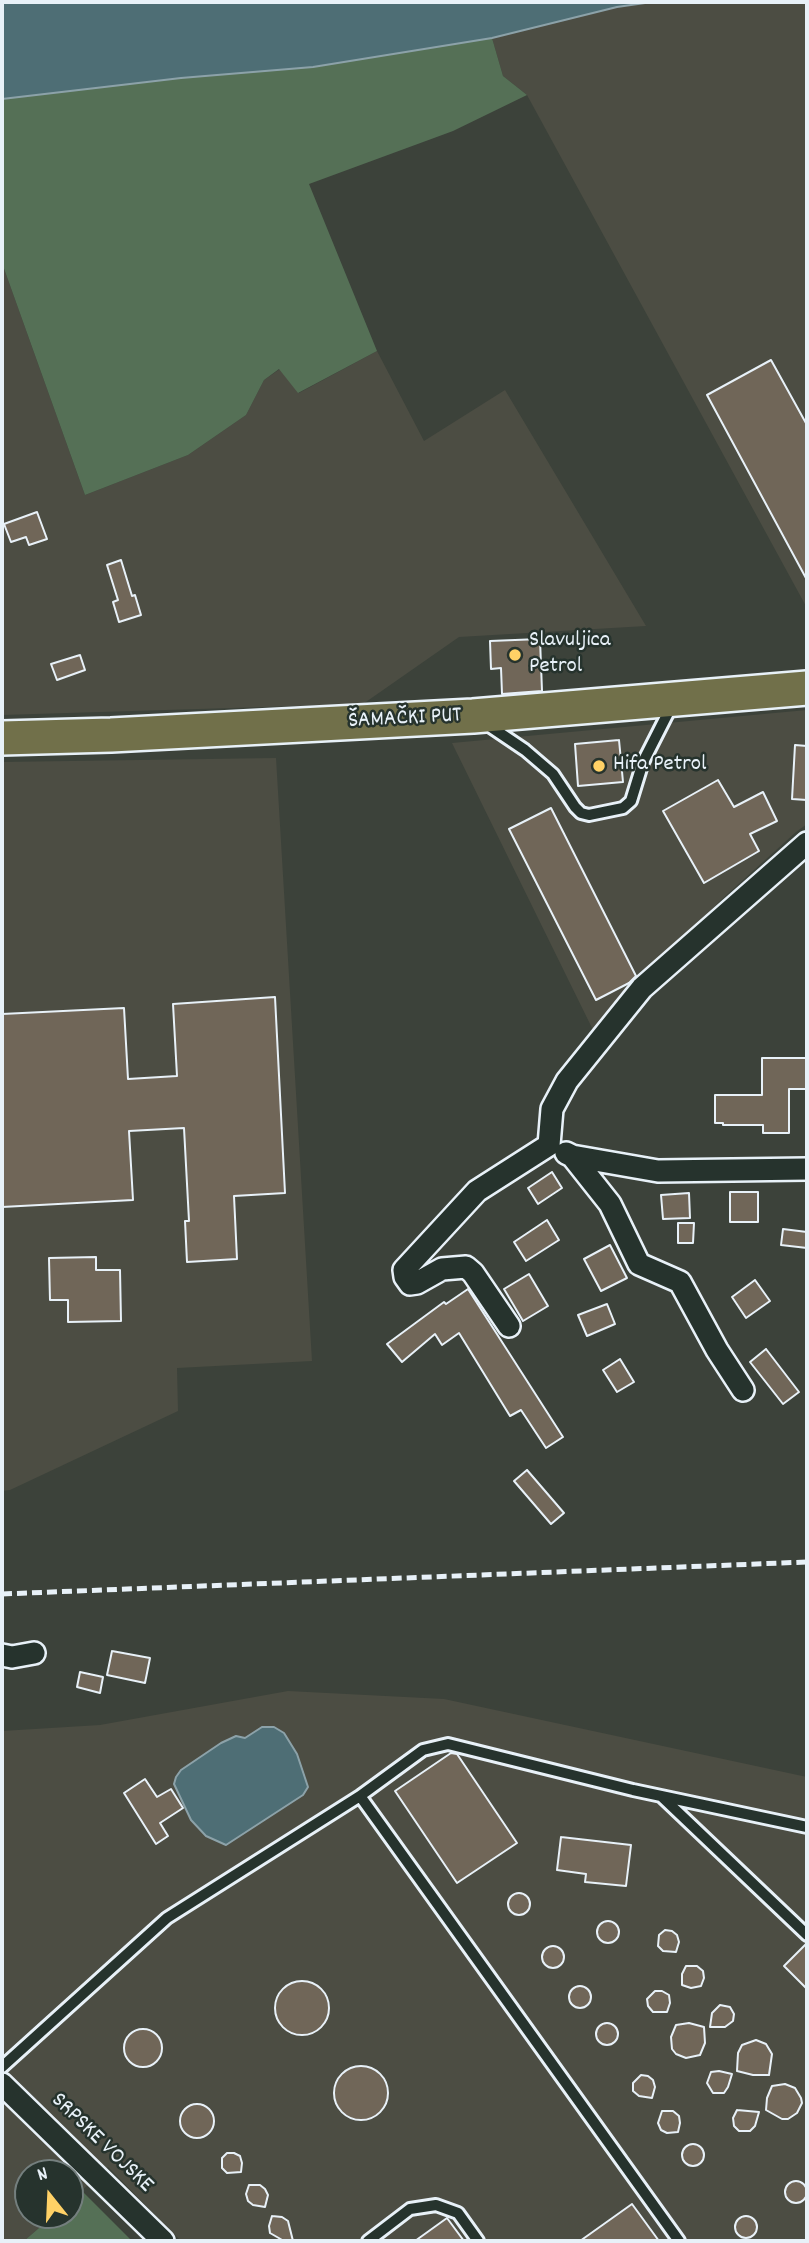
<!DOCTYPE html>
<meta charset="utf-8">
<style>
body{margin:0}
#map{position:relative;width:809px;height:2243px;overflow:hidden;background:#3c423a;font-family:Dekko,sans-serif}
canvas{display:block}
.frame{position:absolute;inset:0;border:4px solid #e8f1f8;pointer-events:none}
.north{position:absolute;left:14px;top:2159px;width:70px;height:70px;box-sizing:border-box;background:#26332d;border:2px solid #747f7e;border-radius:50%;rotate:342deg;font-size:19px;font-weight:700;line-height:28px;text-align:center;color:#e8f1f8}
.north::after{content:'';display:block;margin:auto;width:24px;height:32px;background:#ffd166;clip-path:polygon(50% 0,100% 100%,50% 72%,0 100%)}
</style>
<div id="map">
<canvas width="809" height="2243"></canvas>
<div class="frame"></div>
<div class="north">N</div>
</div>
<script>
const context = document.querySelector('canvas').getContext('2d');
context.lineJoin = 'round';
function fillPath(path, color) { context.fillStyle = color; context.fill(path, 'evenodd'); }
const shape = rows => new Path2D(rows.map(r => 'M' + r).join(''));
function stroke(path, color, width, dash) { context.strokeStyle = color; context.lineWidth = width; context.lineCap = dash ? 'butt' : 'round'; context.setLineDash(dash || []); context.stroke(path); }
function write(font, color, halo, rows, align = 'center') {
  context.font = font + ' Dekko,sans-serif'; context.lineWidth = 5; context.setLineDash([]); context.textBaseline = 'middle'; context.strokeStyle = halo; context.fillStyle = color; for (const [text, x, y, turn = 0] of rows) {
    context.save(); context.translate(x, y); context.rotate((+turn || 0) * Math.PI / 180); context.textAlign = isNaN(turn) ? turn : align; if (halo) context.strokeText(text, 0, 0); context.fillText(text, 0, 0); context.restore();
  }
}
const built = shape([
 [652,2,807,2,807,608,527,95,503,76,492,38,617,7],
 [2,263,85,495,188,455,246,415,264,380,280,369,299,393,377,351,424,441,505,390,646,626,459,637,363,704,2,715],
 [807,710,807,824,796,832,722,899,593,1030,452,743],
 [276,758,312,1361,177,1368,178,1411,10,1490,2,1491,2,762],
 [288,1691,444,1699,807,1777,807,2241,181,2241,108,2167,70,2201,70,2173,28,2173,28,2215,54,2215,24,2241,2,2241,2,1731,100,1725]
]);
const green = shape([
 [492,38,503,76,527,95,453,131,309,184,377,351,298,393,279,369,264,380,246,415,188,455,85,495,2,263,2,99,181,78,313,67],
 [82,2191,132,2241,24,2241,54,2215,70,2215,70,2201]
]);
const water = shape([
 [2,2,652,2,617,7,492,38,313,67,181,78,2,99,2,2],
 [262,1727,274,1727,284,1733,297,1754,308,1787,303,1795,226,1845,206,1836,191,1820,174,1784,176,1777,181,1770,221,1743,236,1736,245,1738,262,1727]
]);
const building = shape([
 [771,360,807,425,807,580,707,395,771,360],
 [37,512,47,539,29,545,26,537,11,542,4,524,37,512],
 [121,560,132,596,135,595,141,615,119,622,113,602,118,600,107,565,121,560],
 [540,639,542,691,502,694,501,668,491,669,490,641,540,639],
 [80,655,85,670,57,680,51,664,80,655],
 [619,740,623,782,578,786,575,744,619,740],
 [795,745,807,746,807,800,792,799,795,745],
 [718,780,734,807,763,792,777,821,750,834,759,851,704,883,663,811,718,780],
 [551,808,636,976,629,983,596,1000,509,829,551,808],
 [275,997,285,1193,234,1196,237,1259,187,1262,185,1221,189,1221,184,1128,129,1131,133,1200,2,1207,2,1014,124,1008,128,1079,177,1076,173,1004,275,997],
 [762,1058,807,1058,806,1089,789,1089,789,1133,763,1133,763,1125,723,1125,723,1123,715,1123,715,1095,762,1095,762,1058],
 [552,1172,562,1188,538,1204,528,1188,552,1172],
 [730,1192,758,1192,758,1222,730,1222,730,1192],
 [689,1193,690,1218,663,1219,661,1195,689,1193],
 [547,1220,559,1240,526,1261,514,1242,547,1220],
 [678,1223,694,1223,693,1243,678,1243,678,1223],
 [783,1229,807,1232,807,1248,781,1245,783,1229],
 [610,1245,627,1278,601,1291,584,1259,610,1245],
 [96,1257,96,1270,120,1270,121,1321,68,1322,68,1300,50,1300,49,1258,96,1257],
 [529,1274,548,1306,523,1321,504,1289,529,1274],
 [755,1280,770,1301,746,1318,732,1297,755,1280],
 [468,1289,563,1437,546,1448,521,1410,510,1416,459,1333,442,1345,435,1334,402,1362,387,1344,444,1302,446,1304,468,1289],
 [607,1304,615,1324,587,1336,578,1315,607,1304],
 [766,1349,799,1392,783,1404,750,1362,766,1349],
 [620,1359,634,1382,617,1392,603,1370,620,1359],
 [527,1470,564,1513,551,1524,514,1481,527,1470],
 [112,1651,150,1658,145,1683,107,1675,112,1651],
 [80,1672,103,1677,100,1693,77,1687,80,1672],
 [451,1753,457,1754,517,1843,457,1883,395,1791,451,1753],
 [145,1779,157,1797,171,1789,183,1808,160,1823,168,1836,156,1844,124,1793,145,1779],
 [561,1837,631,1845,626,1886,585,1882,586,1874,557,1870,561,1837],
 '508 1904a11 11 0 1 1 22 0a11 11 0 1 1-22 0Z',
 '597 1932a11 11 0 1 1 22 0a11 11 0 1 1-22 0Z',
 [665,1930,672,1931,677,1935,679,1942,676,1952,663,1951,658,1946,659,1935,665,1930],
 [807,1943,807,1989,784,1966,807,1943],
 '542 1957a11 11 0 1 1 22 0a11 11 0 1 1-22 0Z',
 [686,1966,697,1966,703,1971,704,1978,701,1986,691,1988,682,1985,682,1974,686,1966],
 '275 2008a27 27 0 1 1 54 0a27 27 0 1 1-54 0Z',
 '569 1997a11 11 0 1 1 22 0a11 11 0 1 1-22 0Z',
 [655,1991,662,1991,669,1995,670,2003,667,2012,653,2012,648,2006,647,1999,655,1991],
 [720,2005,730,2007,734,2014,733,2021,725,2027,710,2027,712,2013,720,2005],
 '596 2034a11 11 0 1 1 22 0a11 11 0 1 1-22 0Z',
 [689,2023,704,2027,705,2043,700,2055,686,2058,676,2054,672,2049,671,2037,676,2025,689,2023],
 '124 2048a19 19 0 1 1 38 0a19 19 0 1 1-38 0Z',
 [756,2040,766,2044,772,2054,769,2075,753,2075,737,2071,738,2053,742,2045,756,2040],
 '334 2093a27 27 0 1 1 54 0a27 27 0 1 1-54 0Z',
 [719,2071,732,2074,728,2087,724,2093,713,2093,707,2083,711,2072,719,2071],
 [641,2075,648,2076,653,2080,655,2087,652,2098,639,2096,633,2091,633,2083,641,2075],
 [785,2084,795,2088,801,2098,802,2103,797,2113,788,2119,782,2119,766,2110,767,2098,772,2086,785,2084],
 '180 2121a17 17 0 1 1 34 0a17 17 0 1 1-34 0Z',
 [737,2110,759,2112,755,2126,750,2131,739,2131,734,2126,733,2118,737,2110],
 [662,2111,673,2111,679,2116,680,2123,678,2132,667,2133,661,2130,658,2123,662,2111],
 '682 2155a11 11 0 1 1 22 0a11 11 0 1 1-22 0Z',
 [227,2153,234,2153,240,2156,242,2163,241,2172,227,2173,222,2168,222,2158,227,2153],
 '785 2192a11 11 0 1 1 22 0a11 11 0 1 1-22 0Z',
 [249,2185,260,2185,265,2189,268,2195,265,2207,253,2205,248,2201,246,2194,249,2185],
 [632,2204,659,2241,580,2241,632,2204],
 '735 2227a11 11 0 1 1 22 0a11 11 0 1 1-22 0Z',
 [272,2216,282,2217,288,2221,293,2241,284,2241,270,2233,269,2226,272,2216],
 [447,2218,464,2241,415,2241,447,2218]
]);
const service = shape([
 [485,723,525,750,553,774,575,807,581,813,589,815,623,808,631,801,643,762,672,705],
 [360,1796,423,1750,448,1744,633,1790,807,1827],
 [661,1796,807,1935],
 [2,2067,167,1918,360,1796,679,2241],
 [368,2241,410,2209,436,2205,458,2213,478,2241]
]);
const minor = shape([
 [566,1153,572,1156,658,1171,807,1169],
 [572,1156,610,1204,639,1264,680,1282,717,1350,743,1390],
 [509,1326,473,1273,466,1267,442,1269,417,1283,410,1284,405,1277,404,1270,477,1191,549,1145,552,1109,567,1081,642,988,807,843],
 [2,1655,12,1657,34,1653],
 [2,2084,163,2241]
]);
const primary = shape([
 [2,738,111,735,473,716,807,688]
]);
const rail = shape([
 [2,1594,807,1562]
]);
const markers = [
 [515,655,7,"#ffd166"],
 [599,766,7,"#ffd166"]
];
const poiNames = [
 ["Slavuljica",529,642],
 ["Petrol",529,668],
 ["Hifa Petrol",613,766]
];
const streetNames = [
 ["ŠAMAČKI PUT",405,720,-3],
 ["SRPSKE VOJSKE",101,2144,44]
];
fillPath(built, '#4c4d43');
fillPath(green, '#557056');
fillPath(water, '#4e6e75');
stroke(water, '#8ca2a9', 2);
fillPath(building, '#706658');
stroke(building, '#e8f1f8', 2);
stroke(service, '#e8f1f8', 16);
stroke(minor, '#e8f1f8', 26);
stroke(primary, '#e8f1f8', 38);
stroke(service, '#26332d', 10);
stroke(minor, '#26332d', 21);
stroke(primary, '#71704a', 33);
stroke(rail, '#e8f1f8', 5, [10, 5]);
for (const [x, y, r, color] of markers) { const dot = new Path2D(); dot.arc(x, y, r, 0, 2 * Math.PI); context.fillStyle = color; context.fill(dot); stroke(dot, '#26332d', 2.5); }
write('23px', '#e8f1f8', '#26332d', poiNames, 'left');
write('23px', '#e8f1f8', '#26332d', streetNames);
</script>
